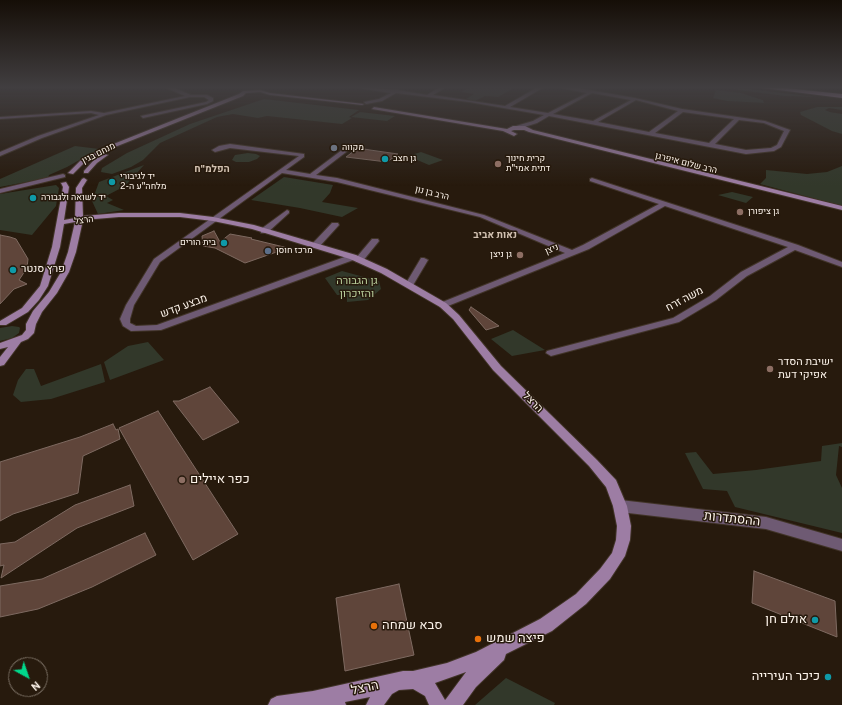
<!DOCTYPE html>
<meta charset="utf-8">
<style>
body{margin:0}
#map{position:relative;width:842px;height:705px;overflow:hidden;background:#271a0d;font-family:Overpass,sans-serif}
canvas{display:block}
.north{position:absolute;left:8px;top:657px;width:40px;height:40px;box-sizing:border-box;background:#271a0d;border:1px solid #7c7165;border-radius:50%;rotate:140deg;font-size:11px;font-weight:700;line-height:16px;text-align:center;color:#fcf3ea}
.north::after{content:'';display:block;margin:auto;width:14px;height:18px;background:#00d98c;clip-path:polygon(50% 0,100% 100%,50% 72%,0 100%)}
</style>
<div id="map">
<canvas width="842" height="705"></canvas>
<div class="north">N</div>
</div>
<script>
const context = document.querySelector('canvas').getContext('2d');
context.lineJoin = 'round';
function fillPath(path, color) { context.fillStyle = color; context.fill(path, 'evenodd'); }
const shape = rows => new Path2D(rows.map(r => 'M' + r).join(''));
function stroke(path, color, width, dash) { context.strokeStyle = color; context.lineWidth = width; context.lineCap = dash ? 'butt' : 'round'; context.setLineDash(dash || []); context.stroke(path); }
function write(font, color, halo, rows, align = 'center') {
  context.font = font + ' Overpass,Heebo,sans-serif'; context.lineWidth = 3; context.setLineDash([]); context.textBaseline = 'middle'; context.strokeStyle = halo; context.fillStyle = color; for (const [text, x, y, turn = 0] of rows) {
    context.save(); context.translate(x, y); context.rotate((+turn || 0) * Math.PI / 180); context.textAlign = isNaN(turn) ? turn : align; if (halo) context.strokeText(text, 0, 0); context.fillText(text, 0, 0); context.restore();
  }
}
const green = shape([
 [470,87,508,87,514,88,498,97,485,96,475,101,466,99,474,94,461,92],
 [716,87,733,87,816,97,784,96],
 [716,90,741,93,763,100,764,103,727,101,713,98],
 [264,99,359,110,349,117,352,118,342,124,267,116,258,118,233,114,217,117,160,143,143,160,131,167,112,174,101,172,102,168,127,153,190,124],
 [817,107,842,107,842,110,829,108,825,110,830,112,842,114,842,134,832,131,801,115,800,112],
 [360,112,395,116,387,121,351,117],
 [75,146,99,149,67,167,49,175,48,178,0,187,0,179],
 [421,152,443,160,429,165,408,156],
 [248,153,256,154,260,156,257,159,249,162,236,162,232,160,235,155],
 [144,165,125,186,106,196,113,200,107,203,124,210,98,214,92,201,99,182],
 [842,166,842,206,760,184,766,178,766,170,807,174,827,172],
 [284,177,333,185,330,193,322,202,358,208,342,217,300,208,251,200],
 [56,185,59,188,56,206,32,235,0,230,0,194],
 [732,192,753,197,746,203,718,195],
 [342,271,379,281,381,289,368,300,347,302,347,295,337,295,325,278],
 [12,326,19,327,20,328,19,333,12,338,0,341,0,328],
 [513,330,545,350,512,356,491,339],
 [148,342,164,360,110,380,104,362,128,346],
 [101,364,105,382,51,399,21,402,13,395,18,380,26,369,34,369,41,386],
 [842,443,842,447,839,446,836,475,842,488,842,533,735,507,727,491,703,489,685,453,696,452,713,474,756,470,821,461,822,446],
 [506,678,555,703,554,705,475,705]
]);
const building = shape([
 [358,148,370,150,398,154,387,162,346,157,358,148],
 [214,231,220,242,230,234,252,238,251,239,288,248,245,263,215,248,203,246,202,236,214,231],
 [0,235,10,237,16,239,28,259,27,268,19,280,27,284,14,289,0,304,0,235],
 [471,307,499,326,486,330,469,310,471,307],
 [210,387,239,422,203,440,173,401,179,401,210,387],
 [158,411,238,534,193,560,119,428,158,411],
 [113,424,116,430,118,429,120,439,83,456,78,493,13,514,0,521,0,462,80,437,113,424],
 [130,485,134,506,77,528,1,578,4,565,0,566,0,544,15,542,75,505,130,485],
 [145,533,156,555,92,587,38,609,0,617,0,586,42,579,145,533],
 [754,571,835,601,837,637,752,603,754,571],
 [399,584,414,655,345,671,336,598,399,584]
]);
const street = shape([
 [165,87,172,87,191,95,207,95,213,98,213,101,207,104,143,118,141,116,206,102,209,100,204,97,190,97,106,115,42,138,0,156,0,152,38,136,99,115,91,113,0,119,0,117,91,111,104,113,185,96,165,87],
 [354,87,397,90,427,95,440,87,446,87,433,95,505,106,538,87,544,87,510,107,548,113,587,93,558,87,571,87,635,98,682,109,765,121,790,130,781,147,774,151,746,154,549,116,537,123,518,129,515,127,516,126,533,121,544,115,469,102,396,93,382,101,366,104,364,102,379,99,391,93,354,87],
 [592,93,631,100,593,121,553,114,592,93],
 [636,100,678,111,649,132,598,122,636,100],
 [683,112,734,119,709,143,655,133,683,112],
 [739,120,764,123,784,131,777,145,771,148,746,150,715,144,739,120],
 [230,144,304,154,304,157,286,170,310,174,350,144,354,144,354,146,316,175,337,178,484,215,572,250,583,245,659,204,590,181,590,179,592,178,798,245,842,262,842,267,795,250,747,276,716,300,679,322,551,356,546,353,547,351,673,318,710,296,741,272,788,247,665,206,589,249,443,308,440,307,439,305,440,303,565,253,480,217,337,182,282,173,160,262,134,305,130,319,130,323,136,326,157,325,350,255,356,255,356,259,161,330,131,331,123,326,120,319,126,305,154,259,299,156,230,148,215,152,212,150,219,146,230,144],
 [63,174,65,175,65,177,0,193,0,189,63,174],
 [287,210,289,211,289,213,267,233,261,233,261,229,287,210],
 [332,223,338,223,339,225,319,247,313,247,313,243,332,223],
 [372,239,378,239,379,241,362,262,356,262,356,258,372,239],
 [421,258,424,258,428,260,412,287,406,287,405,285,421,258],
 [620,500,766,517,842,539,842,551,766,529,620,512,615,510,613,506,615,502,620,500]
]);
const secondary = shape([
 [260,90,270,93,364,104,362,105,270,95,260,92,246,93,243,96,115,147,85,162,73,174,68,173,81,160,111,145,239,94,243,91,260,90],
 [374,107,507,129,513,126,525,126,533,130,842,206,842,210,529,132,524,130,514,130,511,131,517,134,514,136,503,131,372,109,374,107],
 [103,154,108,155,97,163,88,173,84,173,84,171,93,161,103,154],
 [84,178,87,180,82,188,83,216,119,213,180,213,213,217,254,225,356,255,387,269,446,303,459,315,501,366,597,460,616,480,627,506,631,526,630,540,625,556,610,579,586,604,552,631,506,654,504,660,476,687,463,705,429,705,425,696,413,689,399,690,392,694,384,705,366,705,370,697,345,702,346,705,268,705,271,699,277,696,313,691,403,671,413,671,447,663,476,652,540,619,576,594,600,569,612,553,616,540,617,526,613,506,606,487,589,466,493,370,453,319,440,307,381,273,350,259,252,229,213,221,180,217,119,217,83,220,76,252,69,272,57,293,42,312,36,324,34,333,28,339,21,342,4,365,0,366,0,357,8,347,0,349,0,343,22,335,26,330,26,324,33,311,49,292,61,272,68,252,75,222,64,224,60,247,48,286,39,300,28,312,6,325,0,325,0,321,22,308,40,286,52,247,63,187,61,183,66,182,69,187,64,220,75,218,76,188,82,179,84,178],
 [466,672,446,699,445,700,435,683,466,672]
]);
const highway = shape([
 [755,87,775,87,842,94,842,98,755,87]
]);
const markers = [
 [334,148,4,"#6b7280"],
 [385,159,4,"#0f9aa8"],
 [498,164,4,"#8d6e63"],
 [112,182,4,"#0f9aa8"],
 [33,198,4,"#0f9aa8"],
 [740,212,4,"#8d6e63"],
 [224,243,4,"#0f9aa8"],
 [268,251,4,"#5c6f8a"],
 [520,255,4,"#8d6e63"],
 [13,270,4,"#0f9aa8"],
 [770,369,4,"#8d6e63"],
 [182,480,4,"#8d6e63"],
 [815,620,4,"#0f9aa8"],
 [374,626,4,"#e8710a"],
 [478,639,4,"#e8710a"],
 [828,677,4,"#0f9aa8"]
];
const farPoinames = [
 ["מקווה",342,148],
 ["גן חצב",393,159],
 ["קרית חינוך",506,159],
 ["דתית אמי\"ת",506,169],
 ["יד לגיבורי",120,177],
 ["מלחה\"ע ה-2",120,187],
 ["יד לשואה ולגבורה",41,198],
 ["גן ציפורן",748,212],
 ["בית הורים",216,243,"right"],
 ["מרכז חוסן",276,251],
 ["גן ניצן",512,255,"right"]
];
const farStreetnames = [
 ["מנחם בגין",99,154,-27],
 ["הרב שלום איפרגן",686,164,14],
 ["הרב בן נון",432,194,14],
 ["הרצל",84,221,-7],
 ["ניצן",552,250,-22]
];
const farNeighbourhoodnames = [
 ["הפלמ\"ח",212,170],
 ["נאות אביב",495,236]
];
const poiNames = [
 ["פרץ סנטר",21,270],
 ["ישיבת הסדר",778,363],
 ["אפיקי דעת",778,376]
];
const parkNames = [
 ["גן הגבורה",357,282],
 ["והזיכרון",357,295]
];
const streetNames = [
 ["משה זרח",685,300,-28],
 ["מבצע קדש",184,307,-20],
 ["הרצל",532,403,45]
];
const nearPoinames = [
 ["כפר איילים",190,480],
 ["אולם חן",807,620,"right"],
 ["סבא שמחה",382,626],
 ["פיצה שמש",486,639],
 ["כיכר העירייה",820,677,"right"]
];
const nearStreetnames = [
 ["ההסתדרות",732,520,6],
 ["הרצל",365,689,-12]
];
fillPath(green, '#32382a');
fillPath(building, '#5f453a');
stroke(building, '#7e6a61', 1);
stroke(street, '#413428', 2);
stroke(secondary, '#413428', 2);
stroke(highway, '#413428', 2);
fillPath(street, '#6e5a73');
fillPath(secondary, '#9d7da4');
fillPath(highway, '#e2b0ee');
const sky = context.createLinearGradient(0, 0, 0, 186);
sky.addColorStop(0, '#150e07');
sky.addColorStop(0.47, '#413e40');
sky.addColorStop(1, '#413e4000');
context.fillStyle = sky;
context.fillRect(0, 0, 842, 186);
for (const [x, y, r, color] of markers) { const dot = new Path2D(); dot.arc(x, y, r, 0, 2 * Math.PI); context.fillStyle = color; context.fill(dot); stroke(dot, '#271a0d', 1.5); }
write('9px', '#fcf3ea', '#271a0d', farPoinames, 'left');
write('9px', '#fcf3ea', '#271a0d', farStreetnames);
write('bold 10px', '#d1c0b0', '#271a0d', farNeighbourhoodnames);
write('11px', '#fcf3ea', '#271a0d', poiNames, 'left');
write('11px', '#b7cc9a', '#271a0d', parkNames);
write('11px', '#fcf3ea', '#271a0d', streetNames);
write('13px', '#fcf3ea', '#271a0d', nearPoinames, 'left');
write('13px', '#fcf3ea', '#271a0d', nearStreetnames);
</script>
